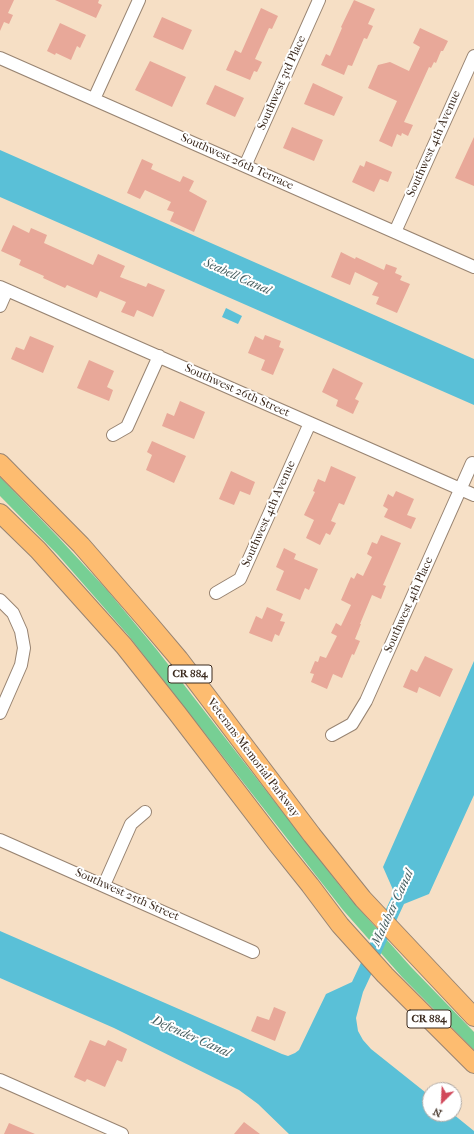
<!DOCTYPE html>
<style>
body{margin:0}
#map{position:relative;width:474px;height:1134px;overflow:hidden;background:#f6dfc5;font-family:"IM FELL French Canon",serif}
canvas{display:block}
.north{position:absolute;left:422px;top:1082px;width:40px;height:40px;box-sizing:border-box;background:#fff;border:1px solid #b1aaa5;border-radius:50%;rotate:204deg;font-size:11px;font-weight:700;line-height:16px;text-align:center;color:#3b2a1e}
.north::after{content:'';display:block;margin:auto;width:14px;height:18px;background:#d1495b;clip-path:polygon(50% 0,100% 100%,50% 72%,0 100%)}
</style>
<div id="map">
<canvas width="474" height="1134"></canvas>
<div class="north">N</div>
</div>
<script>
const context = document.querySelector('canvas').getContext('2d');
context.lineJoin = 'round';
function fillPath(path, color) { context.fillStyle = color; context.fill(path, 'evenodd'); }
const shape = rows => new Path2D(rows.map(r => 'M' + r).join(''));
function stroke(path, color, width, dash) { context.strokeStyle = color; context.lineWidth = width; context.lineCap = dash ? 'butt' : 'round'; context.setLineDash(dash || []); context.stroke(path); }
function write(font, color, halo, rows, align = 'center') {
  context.font = font + ' "IM FELL French Canon",serif'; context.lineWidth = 4; context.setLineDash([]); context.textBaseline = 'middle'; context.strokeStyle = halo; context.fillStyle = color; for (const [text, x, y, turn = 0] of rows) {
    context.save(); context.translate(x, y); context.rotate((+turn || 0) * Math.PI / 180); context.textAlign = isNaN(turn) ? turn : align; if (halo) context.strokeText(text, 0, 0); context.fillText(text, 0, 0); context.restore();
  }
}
const green = shape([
 [0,477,58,537,107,590,157,650,347,895,411,967,474,1032,474,1050,402,977,343,910,128,635,58,555,0,496]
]);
const water = shape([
 [0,150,474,359,474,405,0,197],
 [226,308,242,316,238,324,222,317],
 [474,661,474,795,429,894,404,904,363,992,356,1018,358,1031,363,1040,371,1049,430,1096,430,1114,453,1114,474,1131,474,1134,289,1134,258,1104,239,1090,114,1028,0,978,0,931,282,1054,288,1056,295,1053,299,1050,326,994,352,982,394,892,383,867]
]);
const building = shape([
 [0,0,14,0,8,13,13,15,9,24,4,22,0,31],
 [55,0,99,0,98,3,102,5,96,18],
 [354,0,375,9,368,24,373,26,367,39,364,38,352,66,348,65,344,75,321,65,326,54,330,56,342,28,341,27],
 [261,8,278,16,272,29,269,28,255,59,262,62,257,72,254,71,250,80,226,70,235,50,241,53],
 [162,17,192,30,183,50,153,37],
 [60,23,86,35,80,48,77,46,71,60,56,53,55,55,47,51],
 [420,28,448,41,443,51,441,51,436,63,434,62,431,68,429,67,404,122,413,125,408,136,402,133,401,136,397,134,392,147,379,141,397,101,368,88,378,65,390,62,409,71,420,47,413,43],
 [150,61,186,77,172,107,135,90],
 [313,83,343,97,334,116,304,104],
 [215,85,244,98,235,117,206,104],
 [292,127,323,140,314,161,283,148],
 [474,137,474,186,455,178],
 [142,159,153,164,151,169,180,182,183,176,194,181,189,191,207,201,194,232,170,221,174,212,167,210,171,202,145,190,140,199,127,193],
 [366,161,392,172,388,182,380,179,374,192,352,182,360,165,364,167],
 [13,225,29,233,31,228,47,235,44,243,93,265,98,254,125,266,120,277,146,287,148,283,165,290,153,317,137,310,134,317,121,312,126,302,100,291,97,298,67,285,65,288,43,278,44,276,19,265,21,260,1,251],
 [341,252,355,259,356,257,384,270,386,264,397,268,395,273,402,276,400,280,410,284,397,313,376,304,379,297,372,295,378,283,355,272,350,285,331,277],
 [265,335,281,341,279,347,284,349,273,375,261,370,265,360,248,353,255,336,263,340],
 [30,336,54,346,43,373,11,359,16,347,24,350],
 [89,360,114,371,107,387,113,390,109,401,77,388],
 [333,368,363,383,355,399,359,401,353,414,336,406,338,400,322,392],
 [180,401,205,412,194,439,162,426,167,413,174,416],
 [152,441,186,456,174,483,146,470,152,455,147,452],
 [331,466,356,477,344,505,339,503,331,521,336,523,330,535,326,533,320,545,306,538,314,520,304,515,315,492,313,491,318,479,325,482],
 [231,471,255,482,250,495,240,491,234,505,219,499],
 [396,491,414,499,407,515,416,518,411,529,384,517,388,509,383,506,388,494,393,497],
 [381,535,401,543,383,585,386,586,381,599,372,595,360,624,361,624,355,639,360,641,354,655,352,654,342,678,333,674,327,689,311,682,314,674,310,673,315,661,318,662,320,656,326,658,337,636,331,633,336,623,341,626,351,605,341,600,351,577,354,579,357,573,363,576,372,557,367,554,372,542,377,544],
 [284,548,296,554,294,559,318,569,309,590,305,588,300,600,276,590,284,571,276,567],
 [267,607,283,614,280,621,285,622,279,636,275,634,272,642,249,633,256,616,262,619],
 [425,656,453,669,440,697,419,687,417,693,403,687,411,669,417,672],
 [274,1007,286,1012,275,1041,251,1031,257,1016,269,1020],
 [90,1040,105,1046,108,1040,127,1049,122,1062,117,1060,105,1087,87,1079,85,1082,74,1077],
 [244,1122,260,1134,234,1134],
 [9,1123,35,1134,4,1134]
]);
const minor = shape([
 [0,58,474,267],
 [94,99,139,0],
 [245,166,319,0],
 [395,232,474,56],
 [0,287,474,495],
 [0,306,7,290],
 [113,435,127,427,159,356],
 [216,593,240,579,310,423],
 [0,600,13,613,21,631,24,648,21,665,0,713],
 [332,735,352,724,366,701,472,463],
 [0,840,253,952],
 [104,885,131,824,145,812],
 [0,1080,122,1134]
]);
const highway = shape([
 [0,463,81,545,146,620,179,659,312,835,363,899,474,1017],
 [0,513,38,550,124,646,177,713,278,845,310,885,340,925,385,975,474,1064]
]);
const shields = [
 [190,674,44],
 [429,1019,44]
];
const shieldNames = [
 ["CR 884",190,674],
 ["CR 884",429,1019]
];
const streetNames = [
 ["Southwest 3rd Place",282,83,-66],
 ["Southwest 4th Avenue",434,144,-66],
 ["Southwest 26th Terrace",237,162,24],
 ["Southwest 26th Street",237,391,24],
 ["Southwest 4th Avenue",269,514,-66],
 ["Southwest 4th Place",409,605,-66],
 ["Veterans Memorial Parkway",253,758,53],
 ["Southwest 25th Street",127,895,24]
];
const waterNames = [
 ["Seabell Canal",237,277,24],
 ["Malabar Canal",393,908,-65],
 ["Defender Canal",191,1037,24]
];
fillPath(green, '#77cf94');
fillPath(water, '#5ac0d7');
fillPath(building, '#e8a899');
stroke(minor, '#988472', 14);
stroke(highway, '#988472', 20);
stroke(minor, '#fff', 12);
stroke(highway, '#fdbc70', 18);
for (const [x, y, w] of shields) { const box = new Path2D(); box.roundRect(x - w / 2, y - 9, w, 18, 3); context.fillStyle = '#fff'; context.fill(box); stroke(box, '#3b2a1e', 1); }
write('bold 11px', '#3b2a1e', null, shieldNames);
write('12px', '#3b2a1e', '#fff', streetNames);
write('italic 13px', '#465e5f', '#fff', waterNames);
</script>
